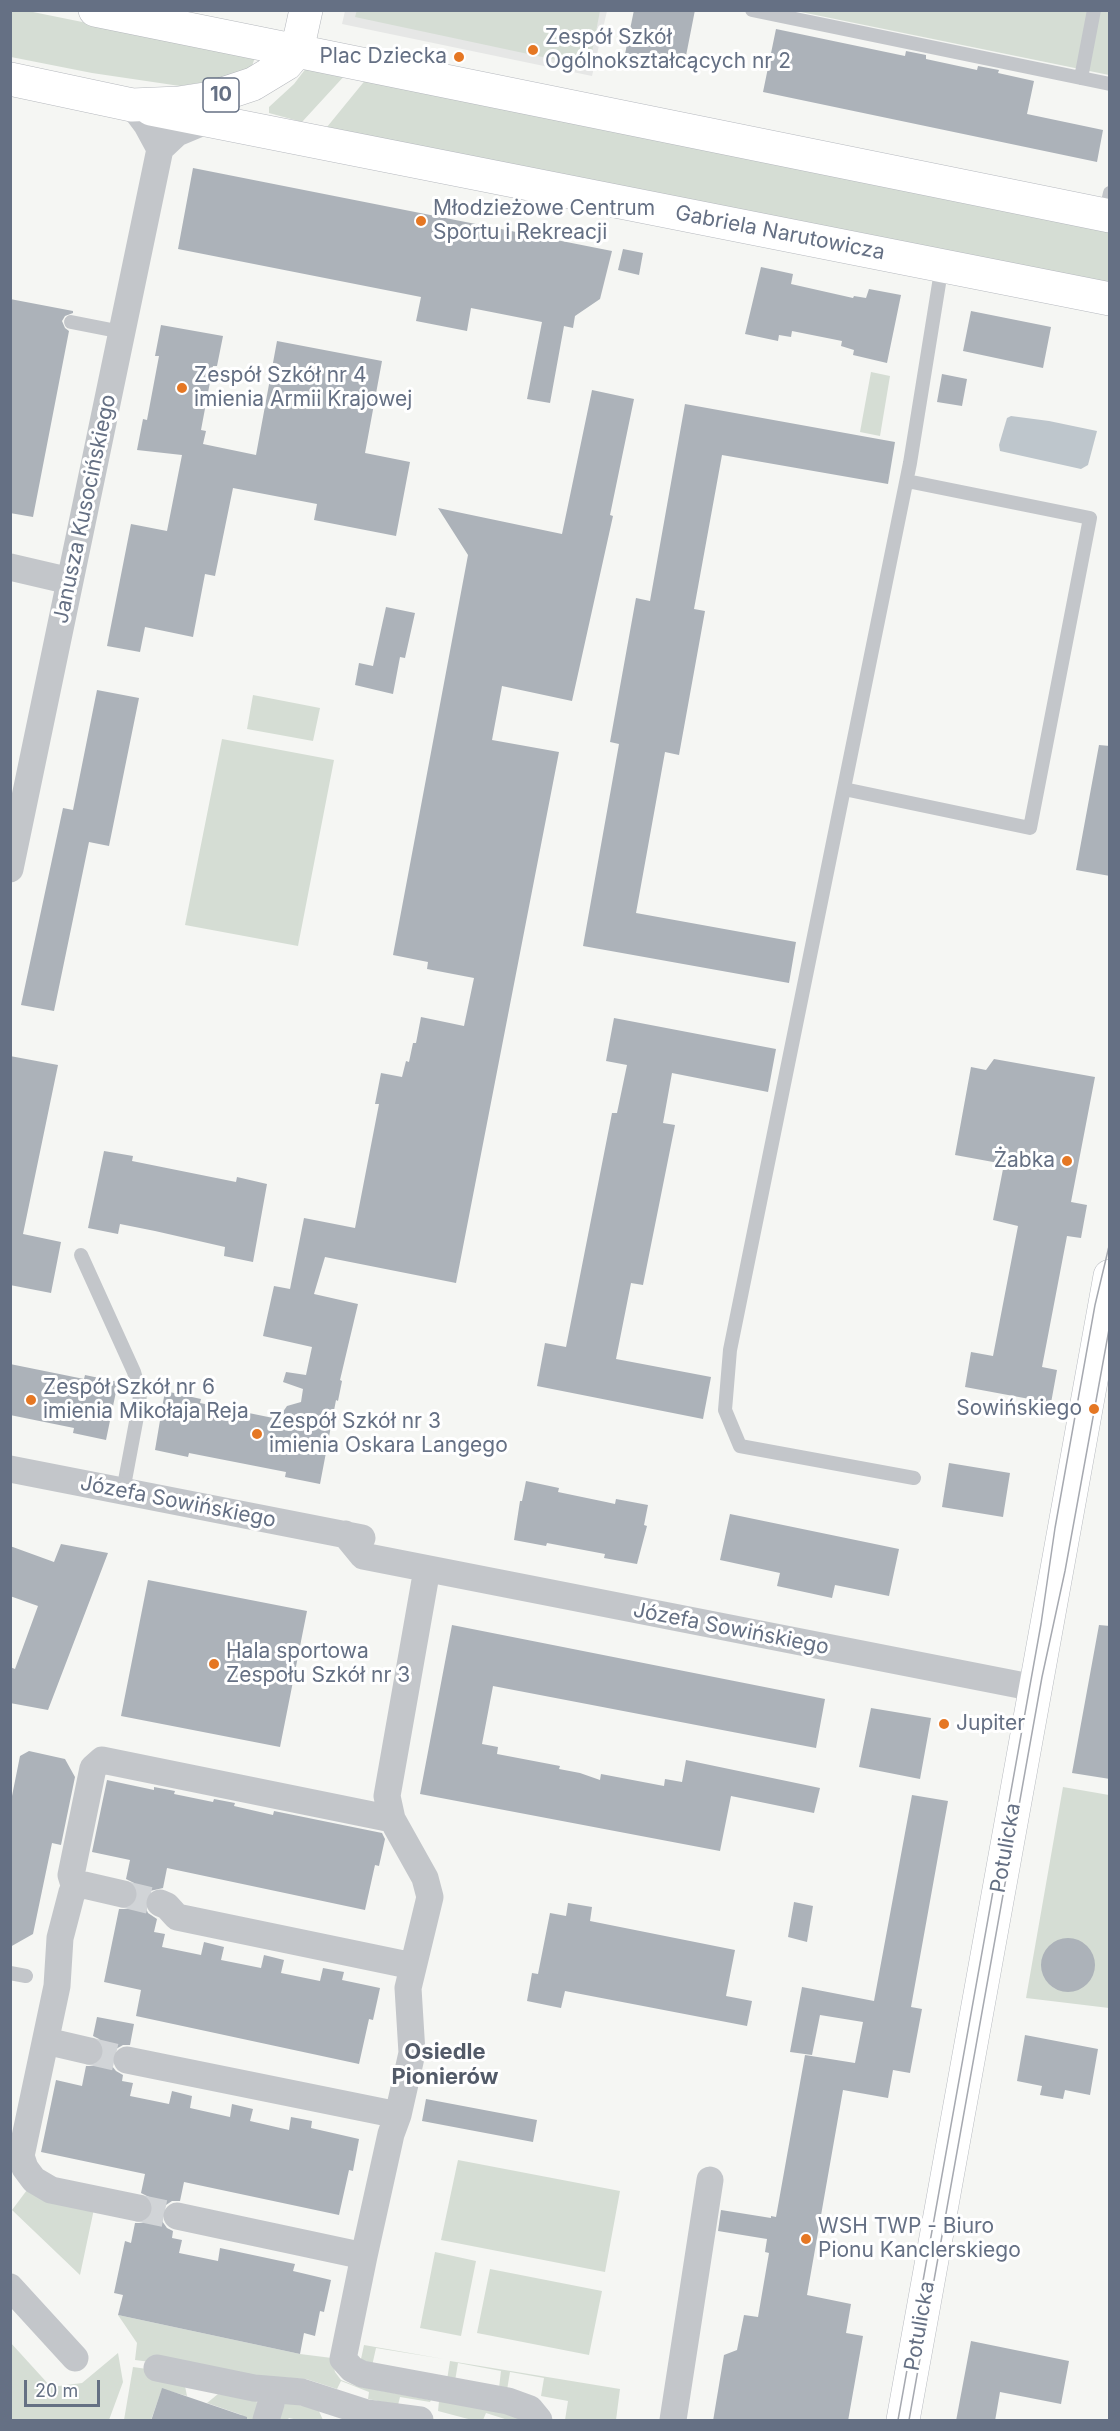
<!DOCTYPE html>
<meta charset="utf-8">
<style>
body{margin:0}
#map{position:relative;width:1120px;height:2431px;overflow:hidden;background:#f5f6f3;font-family:Inter,sans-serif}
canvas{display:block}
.frame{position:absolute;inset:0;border:12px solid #657084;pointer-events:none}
.scale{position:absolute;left:24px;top:2380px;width:76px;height:27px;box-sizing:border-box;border:3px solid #657084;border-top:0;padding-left:8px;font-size:18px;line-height:21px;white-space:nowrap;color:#657084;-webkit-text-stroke:4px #fff;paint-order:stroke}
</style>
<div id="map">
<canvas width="1120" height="2431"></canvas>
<div class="frame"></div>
<div class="scale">20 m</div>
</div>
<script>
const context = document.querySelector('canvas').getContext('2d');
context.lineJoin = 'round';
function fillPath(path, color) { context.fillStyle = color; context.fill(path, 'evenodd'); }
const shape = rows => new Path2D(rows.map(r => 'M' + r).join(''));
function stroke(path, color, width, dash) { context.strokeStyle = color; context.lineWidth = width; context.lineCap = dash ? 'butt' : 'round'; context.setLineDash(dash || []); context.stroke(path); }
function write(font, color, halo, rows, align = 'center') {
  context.font = font + ' Inter,sans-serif'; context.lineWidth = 6; context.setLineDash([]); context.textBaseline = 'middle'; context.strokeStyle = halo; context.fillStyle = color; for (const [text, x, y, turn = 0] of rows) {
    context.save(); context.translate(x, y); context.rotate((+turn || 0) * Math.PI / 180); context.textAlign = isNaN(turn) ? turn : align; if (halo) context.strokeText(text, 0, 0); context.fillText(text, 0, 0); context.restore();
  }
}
const built = shape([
 [345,11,607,11,592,76,342,24]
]);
const green = shape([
 [357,10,600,10,600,11,589,67,355,17],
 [10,11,28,11,255,57,251,69,224,79,180,86,92,73,11,57],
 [796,11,1109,11,1109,75],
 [307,67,347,73,302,122,269,113,269,107,294,84],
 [367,78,1109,229,1109,285,327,127],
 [871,372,890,376,880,436,860,432],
 [253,695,320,708,313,741,247,729],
 [222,739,334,760,298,946,185,925],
 [1063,1787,1109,1795,1109,2008,1026,1998],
 [458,2160,620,2191,605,2272,441,2240],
 [30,2186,94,2209,80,2275,12,2210],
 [435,2252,476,2261,461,2336,420,2328],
 [490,2269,602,2291,589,2355,477,2333],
 [118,2315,300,2354,332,2358,335,2372,341,2380,356,2386,431,2400,430,2402,400,2397,398,2405,368,2399,369,2392,341,2381,337,2389,306,2379,260,2376,135,2360,137,2343],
 [10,2342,51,2387,82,2383,118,2353,123,2382,109,2420,11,2420],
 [364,2345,444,2359,376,2348,372,2366,361,2359],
 [450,2361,620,2389,616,2420,565,2420,568,2401,541,2396,544,2378,510,2372,507,2390,499,2388,501,2371,458,2363,455,2381,447,2380],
 [133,2367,154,2370,185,2386,187,2396,162,2389,151,2420,124,2420],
 [218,2394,255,2400,258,2404,259,2420,241,2420,242,2415,207,2403],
 [439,2401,524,2416,528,2420,508,2420,486,2413,483,2420,472,2420,438,2411],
 [286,2402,318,2409,323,2420,298,2420,289,2418,287,2420,277,2420]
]);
const water = shape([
 [1011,416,1049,421,1097,431,1088,465,1081,469,1000,451,999,445,1007,418]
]);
const building = shape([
 [634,10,695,10,684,66,625,54],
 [776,29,905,56,906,51,926,55,926,59,977,70,978,66,999,70,998,73,1034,81,1027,114,1103,130,1097,162,763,92],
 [193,168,612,251,600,299,575,316,573,328,564,326,550,403,527,399,542,322,471,308,467,331,416,321,421,297,178,249],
 [623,249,643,253,639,275,618,270],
 [761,267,793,274,791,284,853,298,854,296,866,298,869,289,901,295,887,363,853,355,854,350,841,346,842,341,792,331,791,337,779,335,778,341,745,334],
 [10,299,73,311,73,313,65,316,62,321,65,328,69,331,33,517,10,513],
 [971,311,1051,327,1043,368,963,351],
 [161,325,223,336,217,366,213,366,201,430,206,431,203,444,256,455,277,341,382,361,365,453,410,462,396,536,314,520,317,504,233,488,215,576,205,574,193,637,145,627,140,652,107,646,131,524,167,531,182,455,137,450,143,419,147,420,159,356,155,356],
 [942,374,967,379,962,406,937,402],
 [592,390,634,399,610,515,613,516,572,701,502,686,492,740,559,752,456,1283,325,1257,314,1294,358,1304,340,1380,342,1381,338,1401,336,1400,320,1484,285,1477,286,1472,189,1453,188,1457,155,1450,165,1391,201,1399,200,1403,278,1419,287,1406,301,1402,303,1389,283,1382,286,1372,306,1375,312,1347,263,1336,274,1286,290,1289,304,1218,355,1228,379,1104,375,1104,381,1073,402,1077,406,1061,409,1062,413,1043,416,1043,421,1017,464,1026,474,978,427,969,428,962,393,955,468,555,438,508,562,534],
 [685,404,895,442,888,484,722,455,694,609,705,611,679,755,665,752,636,913,796,942,789,983,583,946,619,744,610,742,636,598,650,601],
 [386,607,415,613,405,658,400,657,393,694,355,685,359,663,373,666],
 [97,690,139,698,109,846,89,842,54,1011,21,1005,63,808,73,810],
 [1099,745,1110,746,1110,876,1076,870],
 [614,1018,776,1049,768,1092,672,1073,663,1123,675,1125,643,1285,631,1283,616,1359,711,1377,703,1419,537,1386,545,1343,566,1347,612,1113,617,1113,627,1065,606,1061],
 [10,1056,58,1065,23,1234,61,1242,51,1293,10,1285],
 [994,1059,1095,1077,1071,1202,1087,1205,1081,1238,1067,1236,1042,1367,1057,1370,1051,1403,965,1387,971,1352,993,1356,1018,1226,993,1220,1004,1164,955,1155,971,1067,986,1070],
 [104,1151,133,1156,132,1161,236,1182,237,1177,267,1184,253,1262,224,1256,225,1247,155,1231,120,1224,118,1234,88,1228],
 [10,1364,84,1379,85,1375,118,1382,106,1440,73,1433,74,1428,10,1415],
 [949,1463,1010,1473,1003,1517,942,1507],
 [526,1481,559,1488,558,1492,606,1502,615,1504,616,1499,648,1505,644,1525,647,1526,637,1564,604,1558,605,1554,547,1543,546,1546,514,1540,520,1501,522,1501],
 [730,1514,899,1549,889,1596,835,1585,832,1598,777,1586,780,1573,720,1560],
 [61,1544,108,1553,48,1710,10,1703,10,1667,15,1669,38,1606,10,1596,10,1546,54,1562],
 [148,1580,307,1611,280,1747,121,1716],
 [452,1625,825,1699,816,1748,493,1686,482,1744,498,1747,497,1754,560,1766,559,1769,580,1773,600,1780,601,1774,664,1786,665,1779,682,1782,686,1760,820,1788,814,1813,731,1796,720,1851,420,1794],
 [1099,1625,1110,1626,1110,1779,1072,1773],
 [871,1708,931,1718,920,1779,859,1767],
 [29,1751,65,1759,75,1777,61,1845,52,1843,33,1934,10,1947,10,1806,20,1756],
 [107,1780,154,1790,154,1787,175,1791,174,1794,213,1802,214,1799,235,1803,234,1806,273,1815,274,1811,382,1833,385,1839,379,1866,375,1865,365,1910,167,1868,163,1888,150,1891,145,1897,144,1904,148,1913,157,1919,154,1932,165,1934,162,1947,201,1955,204,1942,224,1947,221,1960,261,1968,264,1955,284,1960,281,1973,320,1981,323,1968,344,1972,342,1980,380,1988,373,2020,369,2019,359,2064,136,2016,141,1990,104,1982,119,1909,127,1909,134,1905,138,1897,138,1890,134,1883,126,1879,130,1860,92,1852],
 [912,1795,948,1801,911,2007,922,2009,910,2073,893,2070,888,2098,843,2090,807,2295,851,2304,846,2333,863,2336,848,2421,713,2421,724,2355,737,2350,744,2315,758,2317,769,2253,765,2252,767,2239,718,2231,721,2210,771,2218,771,2216,776,2217,805,2055,855,2063,863,2022,820,2015,812,2055,790,2052,802,1987,874,2001],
 [794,1902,813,1906,807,1942,788,1937],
 [568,1903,592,1907,590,1921,735,1950,726,1996,752,2001,747,2026,565,1991,561,2008,527,2001,532,1973,538,1974,550,1913,566,1916],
 '1041 1965a27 27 0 1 1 54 0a27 27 0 1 1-54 0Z',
 [97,2017,134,2024,130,2045,123,2045,116,2049,112,2057,112,2066,116,2071,123,2075,122,2081,133,2083,130,2096,169,2104,172,2091,192,2096,190,2108,230,2117,232,2104,253,2109,250,2121,289,2130,291,2117,312,2121,311,2128,359,2139,353,2171,349,2170,339,2215,184,2182,180,2201,172,2201,166,2205,162,2212,162,2221,167,2228,173,2231,172,2238,182,2240,179,2253,218,2261,220,2248,295,2264,293,2271,331,2280,324,2312,320,2311,315,2336,304,2333,300,2354,118,2315,123,2295,114,2293,125,2241,131,2243,135,2223,142,2223,149,2219,153,2211,153,2203,149,2197,141,2193,145,2174,41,2152,56,2080,82,2086,86,2066,94,2066,100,2062,104,2055,104,2046,99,2039,93,2036],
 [1025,2035,1098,2049,1090,2095,1065,2090,1063,2099,1040,2095,1042,2086,1017,2081],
 [426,2099,537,2120,533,2142,422,2121],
 [971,2341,1069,2361,1061,2404,1000,2392,995,2421,956,2421],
 [162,2388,247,2417,247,2421,151,2421]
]);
const streetTunnel = shape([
 [123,1894,160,1903],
 [89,2051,127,2060],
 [138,2208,177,2216]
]);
const lane = shape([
 [752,10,1110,84],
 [1081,78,1094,10],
 [1105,215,1110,193],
 [71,322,122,332],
 [844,789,1030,828,1090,518,907,481],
 [81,1255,134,1372,140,1393,139,1406,123,1491],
 [914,1478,740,1446,725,1410,730,1350,910,463,942,265],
 [10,1973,26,1976]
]);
const street = shape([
 [132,105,147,125,160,149],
 [10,567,70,581],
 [10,869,160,149,177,133,208,120],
 [10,1469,362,1538],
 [345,1534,363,1556,1035,1688],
 [75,1888,71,1875,93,1768,102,1760,392,1819],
 [123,1894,84,1885,75,1888,72,1892,60,1938,57,1986,21,2156,25,2168,34,2180,51,2190,138,2208],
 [160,1903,167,1906,177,1917,413,1966],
 [46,2041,89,2051],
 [127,2060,398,2115,412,2053,408,1988,430,1897,425,1878,392,1819,387,1796,427,1569],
 [177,2216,364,2256,391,2134,398,2115],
 [364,2256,343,2359,352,2369,362,2374,508,2401,530,2409,539,2420],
 [10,2287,75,2358],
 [157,2368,254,2388,302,2392,367,2413,420,2420],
 [266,2420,275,2390],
 [673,2420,710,2180]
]);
const secondary = shape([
 [297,51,1110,216],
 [151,109,1110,299],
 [903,2420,1110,1276]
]);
const primary = shape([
 [95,10,297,51],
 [10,79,132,105,179,103,211,98,253,84,286,64,297,51,306,10]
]);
const tram = shape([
 [898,2420,1041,1624,1055,1528,1095,1305,1110,1242],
 [909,2420,1042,1677,1065,1571,1110,1324]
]);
const markers = [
 [533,50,6,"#e57723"],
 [459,57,6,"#e57723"],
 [421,221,6,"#e57723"],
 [182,388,6,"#e57723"],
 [1067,1161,6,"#e57723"],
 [31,1400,6,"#e57723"],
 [1094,1409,6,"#e57723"],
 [257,1434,6,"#e57723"],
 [214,1664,6,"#e57723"],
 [944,1724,6,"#e57723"],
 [806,2239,6,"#e57723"]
];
const shields = [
 [221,95,36]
];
const shieldNames = [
 ["10",221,95]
];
const poiNames = [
 ["Zespół Szkół",545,38],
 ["Ogólnokształcących nr 2",545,62],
 ["Plac Dziecka",447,57,"right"],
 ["Młodzieżowe Centrum",433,209],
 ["Sportu i Rekreacji",433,233],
 ["Zespół Szkół nr 4",194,376],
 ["imienia Armii Krajowej",194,400],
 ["Żabka",1055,1161,"right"],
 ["Zespół Szkół nr 6",43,1388],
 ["imienia Mikołaja Reja",43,1412],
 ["Sowińskiego",1082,1409,"right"],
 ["Zespół Szkół nr 3",269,1422],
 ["imienia Oskara Langego",269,1446],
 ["Hala sportowa",226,1652],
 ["Zespołu Szkół nr 3",226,1676],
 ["Jupiter",956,1724],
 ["WSH TWP - Biuro",818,2227],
 ["Pionu Kanclerskiego",818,2251]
];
const streetNames = [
 ["Gabriela Narutowicza",780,233,11],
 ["Janusza Kusocińskiego",85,509,-78],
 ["Józefa Sowińskiego",178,1502,11],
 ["Józefa Sowińskiego",731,1629,11],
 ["Potulicka",1006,1848,-80],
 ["Potulicka",920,2326,-80]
];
const neighbourhoodNames = [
 ["Osiedle",445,2052],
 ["Pionierów",445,2077]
];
fillPath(built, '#e6e7e6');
fillPath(green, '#d5ddd4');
fillPath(water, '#bec6cc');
fillPath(building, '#acb2b9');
stroke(streetTunnel, '#d1d4d7', 27, [27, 14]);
stroke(secondary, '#b6b9bf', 34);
stroke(primary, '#b6b9be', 34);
stroke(lane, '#c3c6ca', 14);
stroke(street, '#c3c6ca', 27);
stroke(secondary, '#fff', 33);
stroke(primary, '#fff', 33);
stroke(tram, '#a6a9b0', 1.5);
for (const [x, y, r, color] of markers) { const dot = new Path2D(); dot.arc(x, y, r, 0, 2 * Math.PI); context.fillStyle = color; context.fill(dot); stroke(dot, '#fff', 2); }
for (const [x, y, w] of shields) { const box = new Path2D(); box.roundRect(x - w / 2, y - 17, w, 34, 4.5); context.fillStyle = '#fff'; context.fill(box); stroke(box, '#657084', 1.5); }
write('bold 20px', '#657084', null, shieldNames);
write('21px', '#657084', '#fff', poiNames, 'left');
write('21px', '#657084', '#fff', streetNames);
write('bold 22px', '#535b69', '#fff', neighbourhoodNames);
</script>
